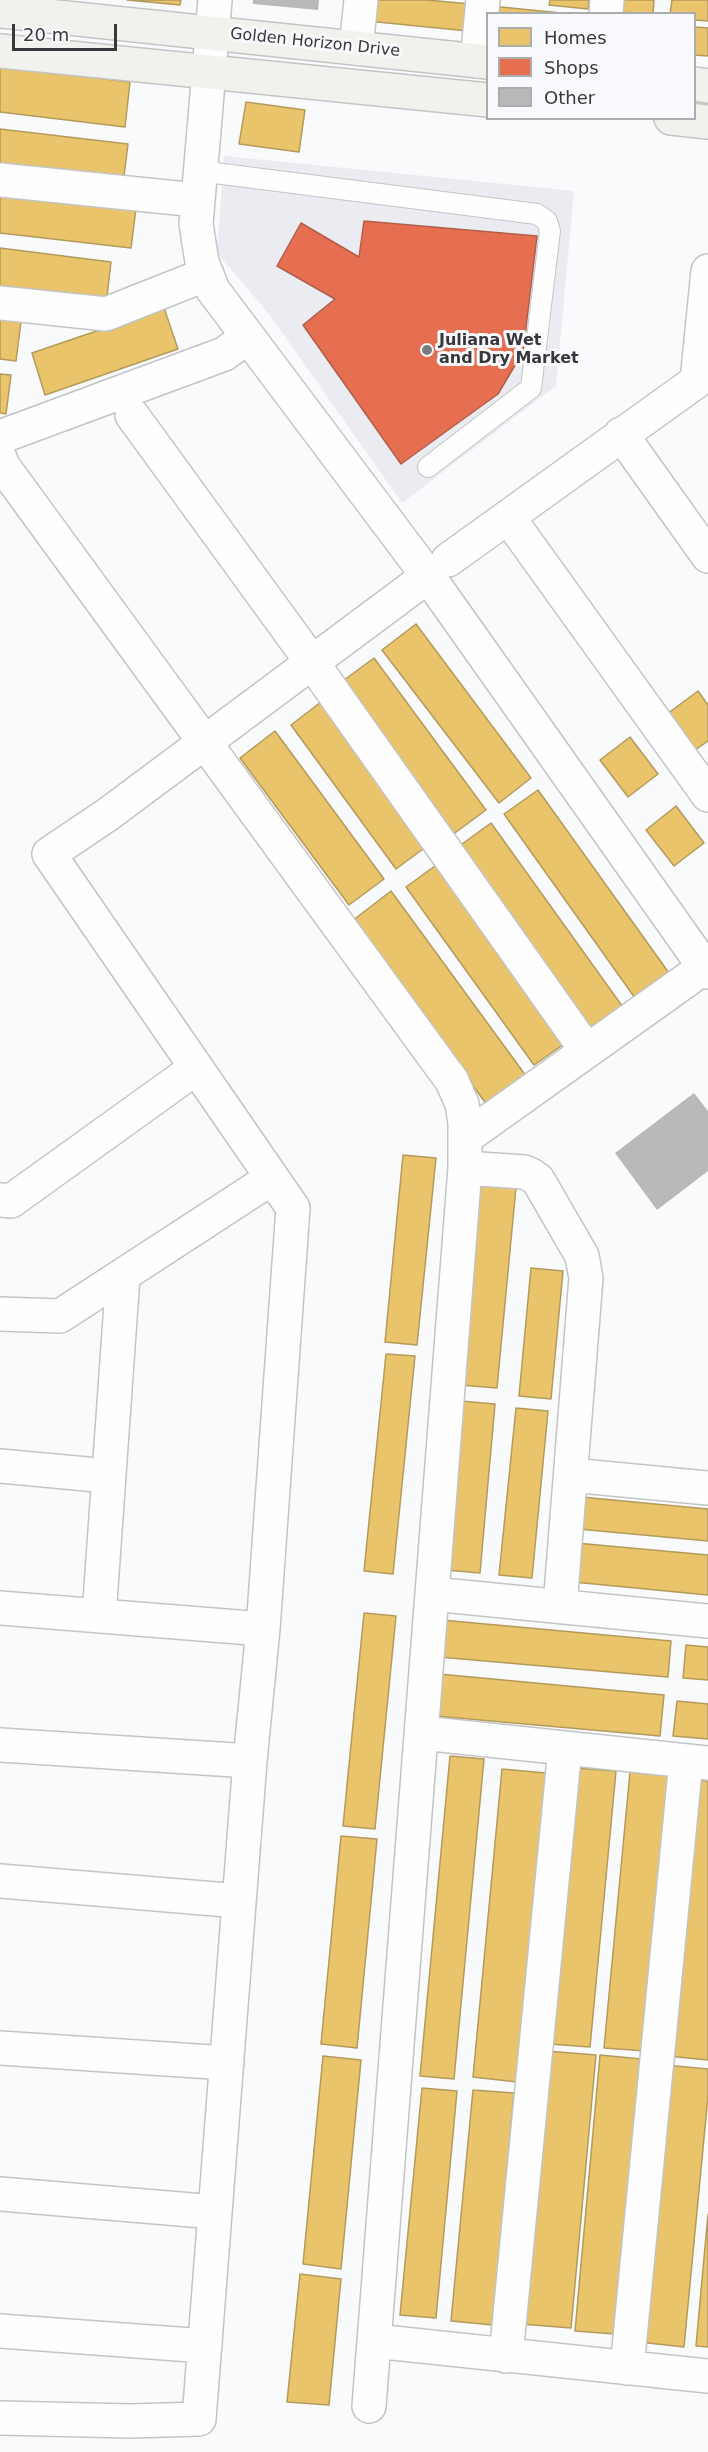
<!DOCTYPE html>
<style>
body{margin:0}
#map{position:relative;width:708px;height:2452px;overflow:hidden;background:#f9fafb;font-family:"DejaVu Sans",sans-serif}
canvas{display:block}
.legend{position:absolute;left:486px;top:12px;width:210px;height:108px;box-sizing:border-box;background:#f8f9fc;border:2px solid #abacae;margin:0;padding:8px 10px;list-style:none;font-size:18px;color:#373839}
.legend li{display:flex;align-items:center;gap:12px;height:30px}
.legend b{width:30px;border:2px solid #abacae}
.scale{position:absolute;left:12px;top:24px;width:105px;height:27px;box-sizing:border-box;border:3px solid #373839;border-top:0;padding-left:8px;font-size:18px;line-height:21px;white-space:nowrap;color:#373839;-webkit-text-stroke:4px #f8f9fc;paint-order:stroke}
</style>
<div id="map">
<canvas width="708" height="2452"></canvas>
<ul class="legend">
<li><b style="height:16px;background:#e9c46a"></b>Homes</li>
<li><b style="height:16px;background:#e76f51"></b>Shops</li>
<li><b style="height:16px;background:#b8b9b9"></b>Other</li>
</ul>
<div class="scale">20 m</div>
</div>
<script>
const context = document.querySelector('canvas').getContext('2d');
context.lineJoin = 'round';
function fillPath(path, color) { context.fillStyle = color; context.fill(path, 'evenodd'); }
const shape = rows => new Path2D(rows.map(r => 'M' + r).join(''));
function stroke(path, color, width, dash) { context.strokeStyle = color; context.lineWidth = width; context.lineCap = dash ? 'butt' : 'round'; context.setLineDash(dash || []); context.stroke(path); }
function write(font, color, halo, rows, align = 'center') {
  context.font = font + ' "DejaVu Sans",sans-serif'; context.lineWidth = 6; context.setLineDash([]); context.textBaseline = 'middle'; context.strokeStyle = halo; context.fillStyle = color; for (const [text, x, y, turn = 0] of rows) {
    context.save(); context.translate(x, y); context.rotate((+turn || 0) * Math.PI / 180); context.textAlign = isNaN(turn) ? turn : align; if (halo) context.strokeText(text, 0, 0); context.fillText(text, 0, 0); context.restore();
  }
}
const built = shape([
 [224,156,574,191,556,386,402,503,269,314,217,253]
]);
const homes = shape([
 [127,0,181,0,180,5,127,0],
 [369,0,427,0,471,4,468,31,367,21,369,0],
 [550,0,589,0,588,9,549,5,550,0],
 [618,0,654,0,653,14,617,12,618,0],
 [672,0,708,0,708,21,694,20,694,14,670,14,672,0],
 [491,6,571,14,490,14,491,6],
 [694,27,708,28,708,56,694,55,694,27],
 [0,66,130,82,125,127,0,112,0,66],
 [246,102,305,110,299,152,239,144,246,102],
 [0,129,128,144,123,184,0,169,0,129],
 [0,193,136,209,131,248,0,233,0,193],
 [0,248,111,262,106,305,0,292,0,248],
 [164,308,178,349,45,395,32,353,164,308],
 [0,319,21,321,16,361,0,359,0,319],
 [0,374,11,375,6,414,0,413,0,374],
 [416,624,531,778,499,803,382,650,416,624],
 [374,658,486,810,452,835,340,683,374,658],
 [698,691,708,705,708,741,695,750,667,714,698,691],
 [321,702,427,846,396,869,291,725,321,702],
 [275,731,384,879,349,905,240,758,275,731],
 [630,737,658,774,628,797,600,760,630,737],
 [538,790,674,980,640,1005,504,814,538,790],
 [676,806,704,843,674,866,646,830,676,806],
 [491,823,625,1010,592,1034,458,847,491,823],
 [439,863,567,1042,534,1065,406,887,439,863],
 [391,891,529,1080,490,1109,352,921,391,891],
 [403,1155,436,1158,417,1345,385,1342,403,1155],
 [478,1183,516,1187,497,1388,460,1385,478,1183],
 [531,1268,563,1271,551,1399,519,1396,531,1268],
 [386,1354,415,1356,393,1574,364,1571,386,1354],
 [461,1401,495,1404,480,1573,446,1570,461,1401],
 [516,1408,548,1411,532,1578,499,1575,516,1408],
 [581,1497,708,1509,708,1541,578,1529,581,1497],
 [576,1543,708,1555,708,1595,573,1582,576,1543],
 [364,1613,396,1616,375,1829,343,1826,364,1613],
 [442,1620,671,1641,668,1677,439,1657,442,1620],
 [686,1645,708,1647,708,1680,683,1678,686,1645],
 [439,1674,664,1695,660,1736,435,1716,439,1674],
 [677,1701,708,1704,708,1739,673,1736,677,1701],
 [450,1756,484,1759,454,2079,420,2076,450,1756],
 [575,1768,616,1771,590,2047,549,2044,575,1768],
 [502,1769,546,1773,517,2082,473,2077,502,1769],
 [630,1772,672,1776,646,2051,604,2048,630,1772],
 [694,1780,708,1781,708,2060,668,2056,694,1780],
 [341,1836,377,1839,357,2048,321,2044,341,1836],
 [546,2051,596,2055,571,2328,521,2324,546,2051],
 [600,2055,641,2059,615,2334,575,2331,600,2055],
 [323,2056,361,2060,341,2269,303,2264,323,2056],
 [665,2065,708,2069,708,2096,684,2347,639,2342,665,2065],
 [422,2088,457,2091,436,2318,400,2315,422,2088],
 [473,2090,514,2093,493,2325,451,2321,473,2090],
 [708,2214,708,2347,696,2346,708,2214],
 [300,2274,341,2279,329,2405,287,2402,300,2274]
]);
const shops = shape([
 [364,221,537,236,523,352,498,394,401,464,303,325,335,299,277,266,301,223,359,257,364,221]
]);
const building = shape([
 [253,0,319,0,318,10,253,4],
 [694,1093,708,1111,708,1171,657,1210,615,1153]
]);
const lane = shape([
 [199,171,537,214,547,221,550,231,531,388,428,467]
]);
const street = shape([
 [215,0,196,224,202,262,213,290,428,576,708,972],
 [606,14,607,0],
 [356,48,361,0],
 [477,61,483,0],
 [0,180,196,200],
 [0,303,106,314,207,274],
 [132,415,311,661,587,1051],
 [621,434,708,556],
 [0,437,224,354,248,337],
 [0,458,3,466,452,1081,462,1104,465,1123,465,1168,369,2406],
 [508,517,708,795],
 [448,560,697,381,708,271],
 [465,1138,705,967],
 [465,1168,524,1172,531,1175,538,1180,582,1256,586,1278,560,1606],
 [0,1200,11,1201,196,1068],
 [0,1314,60,1316,272,1178],
 [0,1466,108,1476],
 [571,1475,708,1488],
 [432,1594,708,1621],
 [0,1608,263,1629],
 [99,1616,123,1276],
 [422,1733,708,1763],
 [0,1745,250,1761],
 [0,1881,239,1901],
 [0,2048,227,2063],
 [0,2194,215,2212],
 [0,2331,205,2346],
 [374,2341,708,2376],
 [506,2356,565,1748],
 [627,2368,686,1761],
 [0,2418,130,2421,199,2419,250,1761,263,1629,293,1208,49,854,107,815,428,576]
]);
const secondary = shape([
 [0,11,488,62],
 [0,51,488,100],
 [694,84,708,86],
 [671,118,708,122]
]);
const markers = [
 [427,350,6,"#7b7c7d"]
];
const streetNames = [
 ["Golden Horizon Drive",315,43,6]
];
const poiNames = [
 ["Juliana Wet",439,341],
 ["and Dry Market",439,359]
];
fillPath(built, '#eaecf1');
fillPath(homes, '#e9c46a');
stroke(homes, '#b49a5b', 1.5);
fillPath(shops, '#e76f51');
stroke(shops, '#b25e4a', 1.5);
fillPath(building, '#b8b9b9');
stroke(lane, '#c3c4c5', 22);
stroke(street, '#c3c4c5', 36);
stroke(secondary, '#c3c4c5', 36);
stroke(lane, '#fefefe', 20);
stroke(street, '#fefefe', 33);
stroke(secondary, '#f3f1ed', 33);
for (const [x, y, r, color] of markers) { const dot = new Path2D(); dot.arc(x, y, r, 0, 2 * Math.PI); context.fillStyle = color; context.fill(dot); stroke(dot, '#f8f9fc', 2); }
write('16px', '#373839', '#f8f9fc', streetNames);
write('bold 16px', '#373839', '#f8f9fc', poiNames, 'left');
</script>
